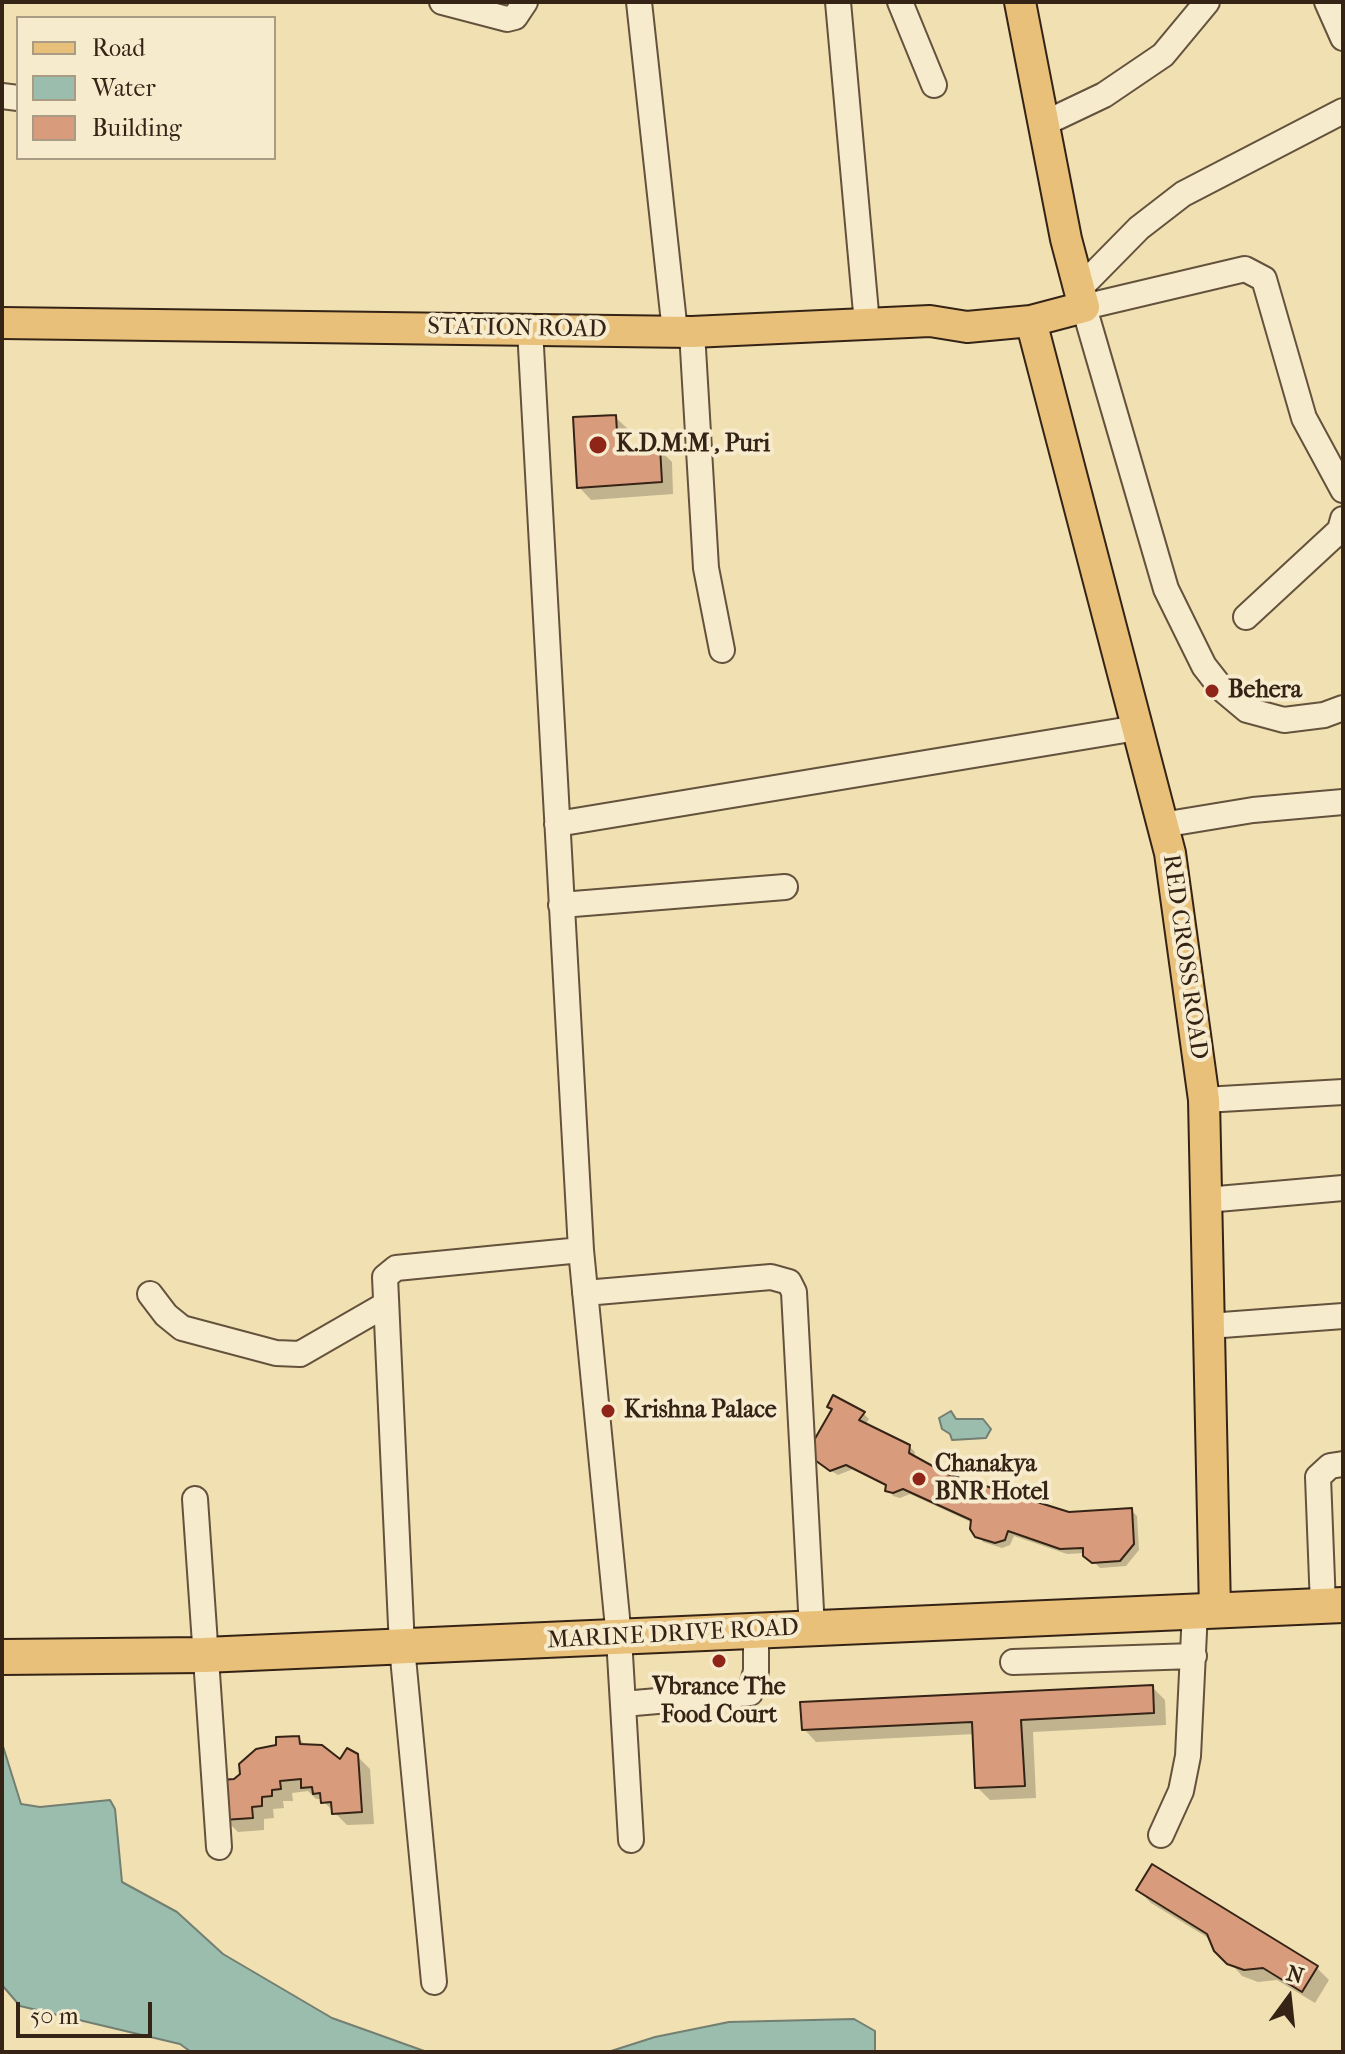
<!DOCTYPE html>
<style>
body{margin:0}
#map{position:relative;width:1345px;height:2054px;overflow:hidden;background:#f1e0b2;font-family:"IM FELL French Canon",serif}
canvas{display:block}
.frame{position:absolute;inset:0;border:4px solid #352316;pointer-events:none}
.legend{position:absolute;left:16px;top:16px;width:260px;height:144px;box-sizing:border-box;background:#f6ebcd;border:2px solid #a99b84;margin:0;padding:10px 14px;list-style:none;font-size:24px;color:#352316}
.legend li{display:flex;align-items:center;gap:16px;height:40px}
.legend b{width:40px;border:2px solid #a99b84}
.north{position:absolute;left:1249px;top:1958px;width:80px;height:80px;-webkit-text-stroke:6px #f6ebcd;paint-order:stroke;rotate:15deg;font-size:22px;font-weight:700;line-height:32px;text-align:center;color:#352316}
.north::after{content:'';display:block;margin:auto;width:28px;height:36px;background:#352316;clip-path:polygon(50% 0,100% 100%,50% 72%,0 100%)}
.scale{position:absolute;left:16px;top:2002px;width:136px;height:36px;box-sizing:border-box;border:4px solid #352316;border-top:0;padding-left:10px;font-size:24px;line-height:28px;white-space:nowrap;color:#352316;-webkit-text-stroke:6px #f6ebcd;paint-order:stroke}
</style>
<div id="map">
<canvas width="1345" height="2054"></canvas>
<div class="frame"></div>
<ul class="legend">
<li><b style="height:10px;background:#e8c079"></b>Road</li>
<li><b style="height:22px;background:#9bbdad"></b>Water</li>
<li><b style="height:22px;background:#d89c7c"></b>Building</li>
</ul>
<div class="north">N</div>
<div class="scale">50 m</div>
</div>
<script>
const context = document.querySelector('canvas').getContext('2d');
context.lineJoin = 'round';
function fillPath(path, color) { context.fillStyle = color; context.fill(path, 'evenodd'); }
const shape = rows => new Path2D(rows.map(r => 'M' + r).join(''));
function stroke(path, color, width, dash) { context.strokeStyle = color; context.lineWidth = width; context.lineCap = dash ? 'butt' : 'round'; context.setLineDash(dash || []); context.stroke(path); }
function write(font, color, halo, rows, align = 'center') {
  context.font = font + ' "IM FELL French Canon",serif'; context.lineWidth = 8; context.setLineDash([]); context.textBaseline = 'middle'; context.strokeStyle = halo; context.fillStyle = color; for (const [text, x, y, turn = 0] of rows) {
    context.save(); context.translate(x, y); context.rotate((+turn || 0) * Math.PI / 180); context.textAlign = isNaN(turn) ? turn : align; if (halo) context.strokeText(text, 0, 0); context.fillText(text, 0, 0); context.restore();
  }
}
const water = shape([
 [951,1411,956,1419,983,1419,991,1429,986,1438,952,1440,950,1434,942,1429,939,1418,951,1411],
 [2,1743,21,1804,40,1807,110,1800,115,1809,122,1882,177,1912,223,1954,332,2018,427,2052,191,2052,180,2044,20,2006,2,1985,2,1743],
 [854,2019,875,2031,875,2052,608,2052,655,2037,729,2022,854,2019]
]);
const shadow = shape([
 [615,417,628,429,629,451,659,449,672,462,673,494,591,500,579,487],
 [834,1398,864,1414,869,1419,865,1425,909,1446,915,1452,914,1458,946,1476,1069,1514,1131,1510,1137,1516,1139,1550,1126,1566,1100,1568,1085,1553,1067,1554,1014,1536,1010,1545,1002,1548,983,1542,973,1523,910,1494,900,1498,893,1496,888,1487,853,1469,838,1475,820,1464,833,1411,829,1406],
 [1152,1687,1165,1700,1166,1725,1033,1732,1036,1798,990,1800,977,1787,975,1734,816,1742,804,1729],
 [298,1738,307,1746,340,1762,357,1756,370,1769,374,1824,347,1825,321,1799,316,1799,308,1791,292,1793,293,1801,283,1801,284,1808,273,1809,274,1818,264,1819,264,1830,238,1832,225,1819,235,1781,278,1747],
 [1152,1867,1317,1968,1329,1980,1315,2003,1277,1980,1258,1982,1242,1976,1210,1939,1151,1903,1138,1890]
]);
const building = shape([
 [616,415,618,449,660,447,662,482,577,488,573,417,616,415],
 [833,1395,865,1412,859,1420,910,1445,909,1453,947,1474,1069,1512,1132,1508,1134,1544,1120,1561,1092,1563,1083,1556,1083,1548,1060,1549,1008,1531,1005,1540,995,1543,975,1537,970,1529,971,1520,903,1489,893,1493,885,1491,886,1485,846,1465,830,1471,812,1458,809,1449,832,1409,827,1407,833,1395],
 [1153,1685,1154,1713,1021,1720,1025,1786,975,1788,972,1722,802,1730,800,1702,1153,1685],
 [299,1736,300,1744,322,1745,340,1759,347,1748,358,1754,362,1812,332,1814,331,1802,321,1803,320,1793,313,1794,312,1787,301,1788,301,1779,280,1781,281,1789,272,1790,272,1796,262,1797,262,1806,252,1807,253,1818,223,1820,221,1780,234,1779,240,1774,239,1764,256,1749,276,1745,276,1737,299,1736],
 [1152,1864,1318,1966,1302,1992,1263,1968,1244,1970,1227,1964,1214,1951,1207,1934,1136,1890,1152,1864]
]);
const minor = shape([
 [442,2,507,19,515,17,525,2],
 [639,2,675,332],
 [838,2,867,324],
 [900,2,934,85],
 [1327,2,1343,38],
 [2,96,18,98],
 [1043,124,1104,95,1163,55,1207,2],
 [1078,290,1139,228,1183,194,1343,111],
 [530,329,581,1250,619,1638,631,1840],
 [692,332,706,568,722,650],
 [1343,490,1304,418,1264,279,1245,269,1084,307,1166,589,1204,666,1222,689,1247,710,1284,720,1324,715,1343,708],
 [1246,617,1340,530,1343,519],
 [557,824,1137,728],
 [1162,825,1253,810,1343,802],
 [561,905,785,887],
 [1204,1100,1343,1092],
 [1206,1200,1343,1188],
 [585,1293,771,1277,789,1282,794,1292,812,1629],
 [150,1294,166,1315,182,1328,276,1353,300,1354,385,1305],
 [1209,1326,1343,1316],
 [195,1499,219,1847],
 [1323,1606,1318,1477,1330,1466,1343,1464],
 [1013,1662,1194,1656],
 [623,1704,750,1693,756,1671,756,1632],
 [1161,1835,1181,1791,1188,1756,1195,1611],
 [434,1982,402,1647,385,1277,396,1268,581,1250]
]);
const major = shape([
 [1031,321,1170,853,1204,1100,1215,1610],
 [2,323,692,332,930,321,967,327,1031,321,1084,307,1066,239,1020,2]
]);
const highway = shape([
 [2,1657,204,1655,1343,1605]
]);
const markers = [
 [598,445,10,"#8f2418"],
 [1212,691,8,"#8f2418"],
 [608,1411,8,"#8f2418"],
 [919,1479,8,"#8f2418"],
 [719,1661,8,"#8f2418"]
];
const streetNames = [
 ["STATION ROAD",517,329,1],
 ["RED CROSS ROAD",1184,957,82],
 ["MARINE DRIVE ROAD",673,1635,-3]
];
const poiNames = [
 ["K.D.M.M , Puri",616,445],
 ["Behera",1228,691],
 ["Krishna Palace",624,1411],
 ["Chanakya",935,1465],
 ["BNR Hotel",935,1493],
 ["Vbrance The",719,1688,"center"],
 ["Food Court",719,1716,"center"]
];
fillPath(water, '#9bbdad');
stroke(water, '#727f71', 2);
fillPath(shadow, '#0003');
fillPath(building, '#d89c7c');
stroke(building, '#352316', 2);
stroke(minor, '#64523d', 28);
stroke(major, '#352316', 34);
stroke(highway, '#352316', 38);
stroke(minor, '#f6ebcd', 24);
stroke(major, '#e8c079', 30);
stroke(highway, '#e8c079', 34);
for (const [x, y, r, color] of markers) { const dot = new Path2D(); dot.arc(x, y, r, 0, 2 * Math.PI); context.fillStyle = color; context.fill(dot); stroke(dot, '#f6ebcd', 3); }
write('24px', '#352316', '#f6ebcd', streetNames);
write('bold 24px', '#352316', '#f6ebcd', poiNames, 'left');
</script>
